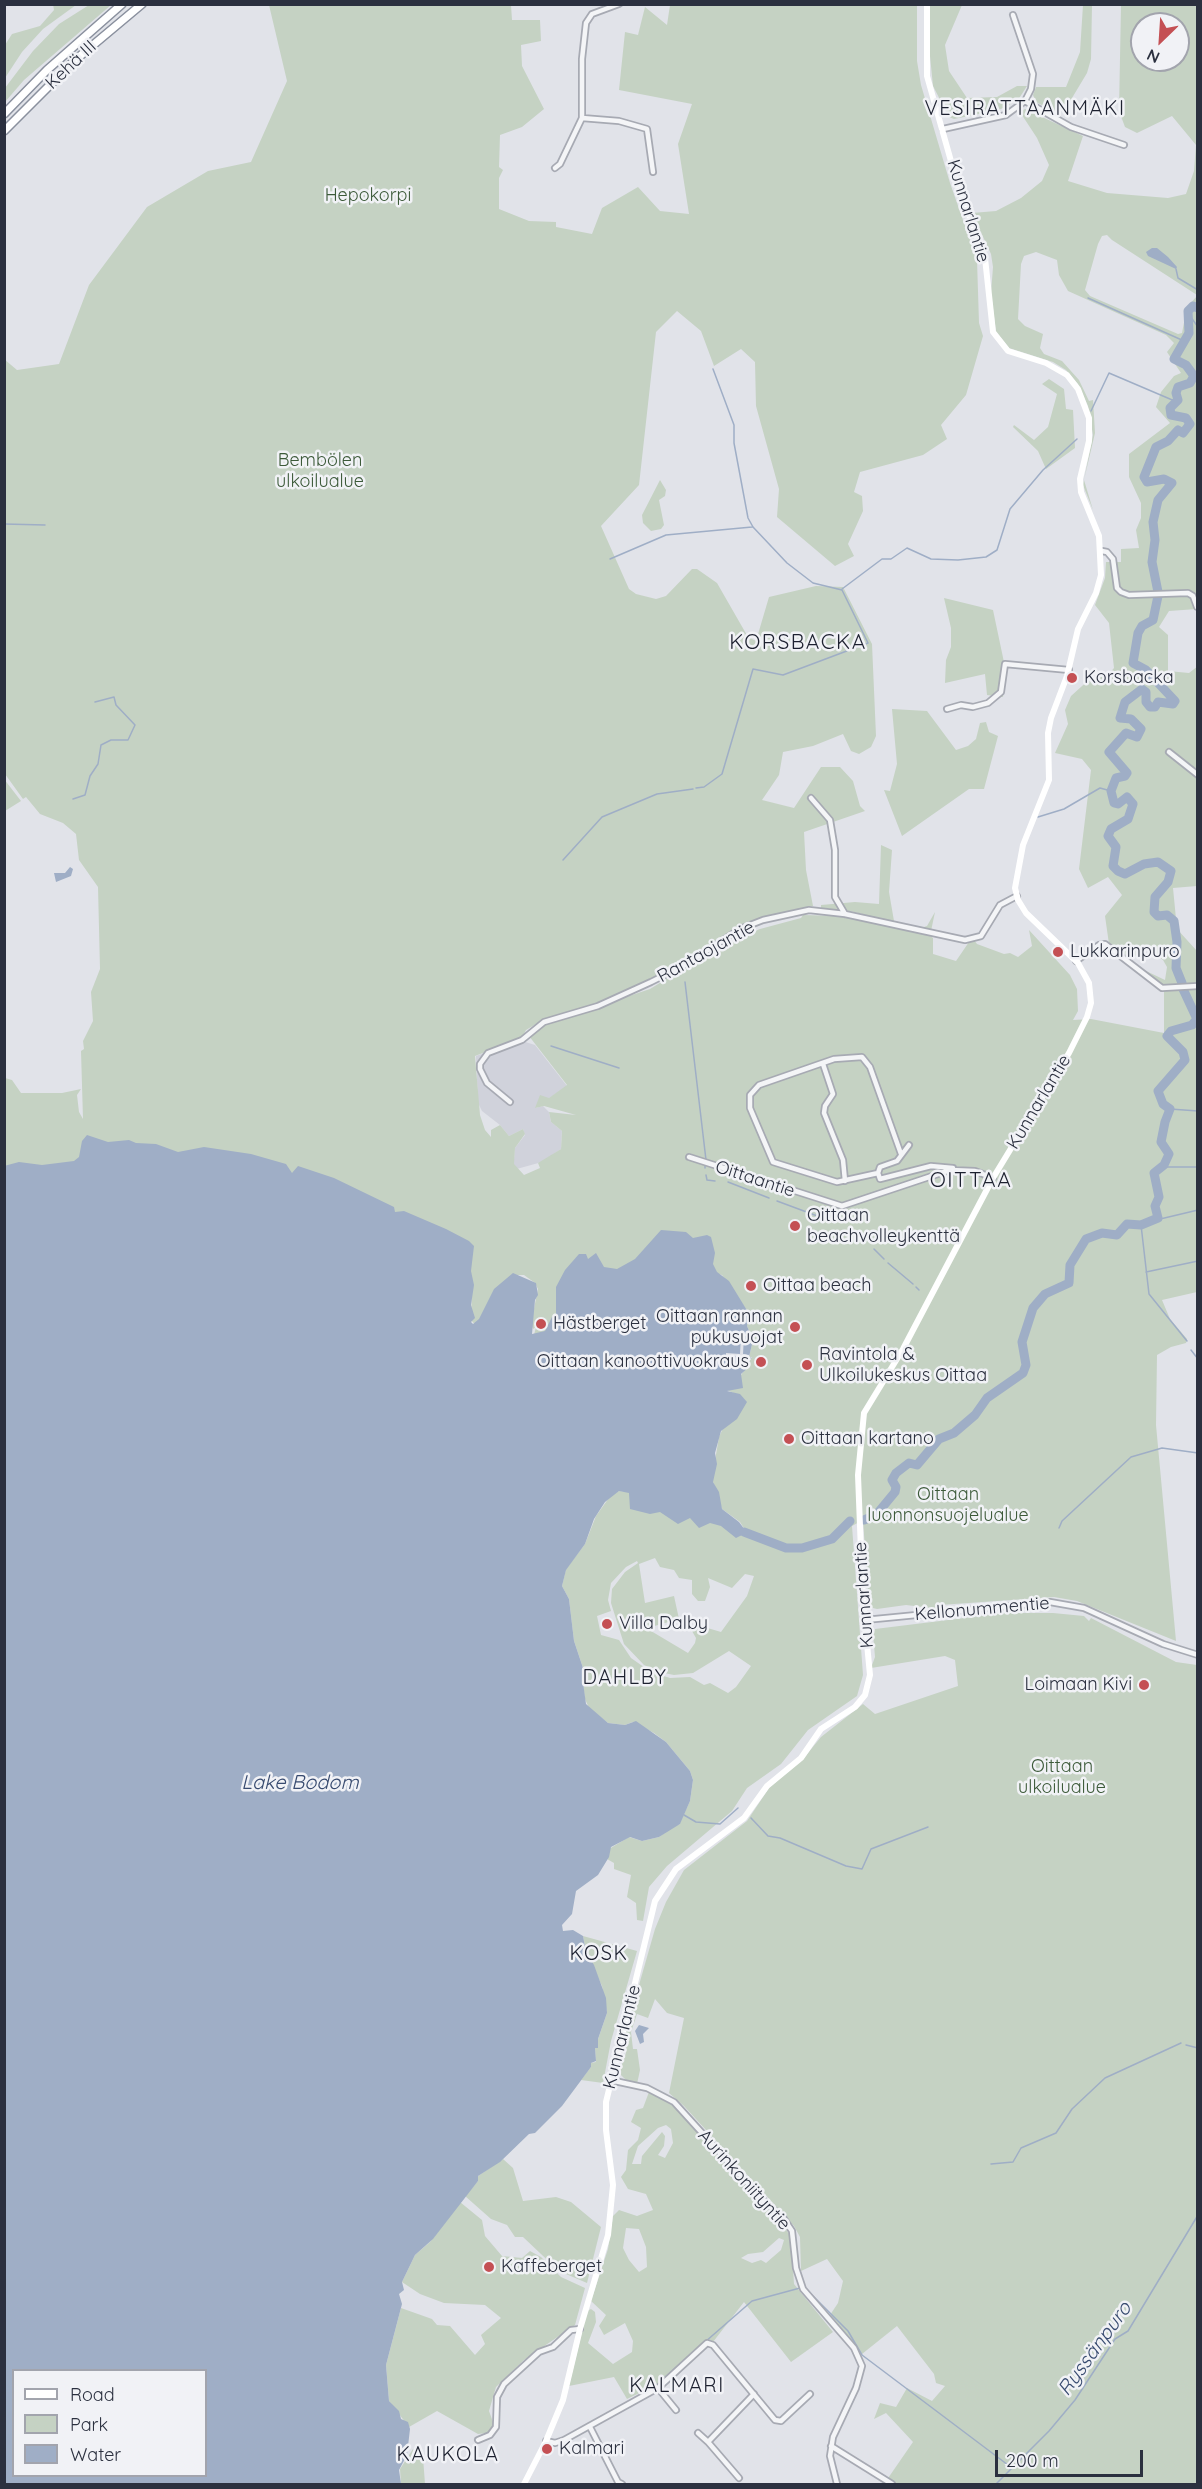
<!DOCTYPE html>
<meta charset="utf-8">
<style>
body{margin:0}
#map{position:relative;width:1202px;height:2489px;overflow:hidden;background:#e1e3e9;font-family:Quicksand,sans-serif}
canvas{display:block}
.frame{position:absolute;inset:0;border:6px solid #2b303f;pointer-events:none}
.legend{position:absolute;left:12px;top:2369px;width:195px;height:108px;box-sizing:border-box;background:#f1f2f6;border:2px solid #a2a4ad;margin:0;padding:8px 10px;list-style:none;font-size:18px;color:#2b303f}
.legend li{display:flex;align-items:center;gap:12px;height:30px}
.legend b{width:30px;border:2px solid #a2a4ad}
.north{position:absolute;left:1130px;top:12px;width:60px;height:60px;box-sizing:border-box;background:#f1f2f6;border:2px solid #a2a4ad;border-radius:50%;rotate:205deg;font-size:16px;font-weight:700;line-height:24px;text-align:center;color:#2b303f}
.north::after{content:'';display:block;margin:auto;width:21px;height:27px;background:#c45054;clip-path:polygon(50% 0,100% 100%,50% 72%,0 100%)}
.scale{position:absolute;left:995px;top:2450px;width:148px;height:27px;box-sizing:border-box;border:3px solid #2b303f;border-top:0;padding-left:8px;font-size:18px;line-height:21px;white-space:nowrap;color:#2b303f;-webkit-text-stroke:4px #f1f2f6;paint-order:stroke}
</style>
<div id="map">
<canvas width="1202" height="2489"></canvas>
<div class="frame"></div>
<ul class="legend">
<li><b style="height:8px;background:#fff"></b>Road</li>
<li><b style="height:16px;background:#c5d2c3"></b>Park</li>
<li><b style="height:16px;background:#9faec6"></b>Water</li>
</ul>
<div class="north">N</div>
<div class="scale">200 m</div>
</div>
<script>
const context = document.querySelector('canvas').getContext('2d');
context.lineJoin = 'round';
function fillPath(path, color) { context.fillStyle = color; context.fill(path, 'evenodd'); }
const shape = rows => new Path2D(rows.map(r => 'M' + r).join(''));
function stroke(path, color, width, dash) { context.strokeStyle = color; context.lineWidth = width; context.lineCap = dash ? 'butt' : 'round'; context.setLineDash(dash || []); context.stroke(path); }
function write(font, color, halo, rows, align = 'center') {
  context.font = font + ' Quicksand,sans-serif'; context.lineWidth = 5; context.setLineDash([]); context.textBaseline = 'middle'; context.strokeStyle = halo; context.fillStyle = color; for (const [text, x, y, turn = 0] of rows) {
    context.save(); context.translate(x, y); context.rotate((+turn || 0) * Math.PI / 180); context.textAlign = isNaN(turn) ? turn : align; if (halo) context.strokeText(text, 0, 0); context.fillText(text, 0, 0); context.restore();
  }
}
const built = shape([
 [519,1040,535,1045,567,1086,535,1108,543,1106,549,1112,551,1122,562,1131,561,1149,542,1162,513,1170,515,1148,525,1135,523,1129,509,1136,500,1125,482,1111,478,1103,476,1056]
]);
const green = shape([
 [53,4,76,5,43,29,22,52,5,78,5,45,12,34,40,26,54,10],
 [89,5,111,5,24,80,5,102,5,88,33,51,59,24],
 [269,5,511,5,512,20,540,20,541,41,521,45,522,66,544,109,522,127,500,135,499,167,503,170,499,178,499,209,529,221,556,222,556,227,592,234,602,208,638,187,660,211,689,214,678,144,692,104,619,90,625,32,638,35,645,7,667,25,670,5,917,5,917,61,921,85,950,183,977,260,979,323,983,336,966,395,941,425,947,439,923,455,860,472,854,492,862,496,863,511,848,544,854,556,835,566,777,517,779,489,756,406,755,362,741,349,714,366,701,331,677,311,656,332,639,485,601,526,629,589,636,594,656,599,666,596,692,569,697,569,717,583,748,637,756,641,769,597,816,586,843,587,872,644,876,736,871,747,859,754,851,751,843,734,813,746,783,752,779,775,762,800,794,808,821,767,840,767,853,781,860,806,865,811,804,832,806,870,813,906,762,917,738,927,692,958,649,982,569,1014,546,1018,526,1030,522,1038,475,1056,480,1115,485,1130,491,1137,491,1130,500,1125,509,1136,523,1129,525,1134,515,1148,514,1164,524,1175,540,1168,538,1163,561,1149,562,1131,551,1122,549,1112,576,1115,544,1106,535,1108,540,1095,549,1098,567,1085,529,1036,545,1024,650,989,712,951,714,954,739,938,760,929,801,918,803,915,841,916,929,935,933,938,933,954,956,961,969,942,974,940,977,944,1004,954,1010,953,1018,957,1032,946,1029,930,1070,975,1077,989,1078,1011,1073,1020,1091,1019,1164,1033,1164,986,1144,973,1146,971,1165,980,1167,967,1163,960,1146,948,1129,961,1109,944,1105,916,1122,895,1108,877,1088,888,1079,869,1091,770,1082,759,1055,753,1068,724,1065,710,1071,696,1092,677,1106,677,1114,668,1109,623,1095,605,1105,578,1106,562,1121,562,1121,549,1139,548,1136,530,1141,518,1141,503,1129,477,1129,454,1170,423,1156,407,1161,392,1174,376,1181,373,1167,352,1174,343,1166,335,1068,291,1059,275,1057,260,1036,252,1024,256,1021,264,1018,319,1025,326,1043,334,1040,348,1044,354,1062,361,1079,380,1089,401,1093,400,1095,433,1084,480,1093,510,1083,485,1093,435,1088,406,1078,384,1066,370,1053,362,1009,348,996,332,991,293,993,267,991,254,972,213,996,211,1021,198,1042,181,1049,165,1037,138,1020,112,1025,109,1083,136,1068,181,1107,193,1168,198,1186,194,1194,171,1196,145,1172,116,1137,133,1125,127,1119,111,1121,5,1197,5,1197,295,1112,240,1107,235,1102,236,1098,244,1085,290,1090,296,1178,334,1182,333,1187,307,1197,296,1197,609,1169,611,1159,627,1168,635,1168,671,1189,673,1198,666,1197,886,1173,888,1177,929,1197,951,1197,1292,1162,1300,1170,1319,1187,1339,1186,1343,1171,1347,1157,1355,1156,1425,1176,1641,1077,1601,1054,1597,940,1605,939,1609,906,1605,877,1609,869,1607,863,1520,852,1526,863,1675,857,1696,808,1730,781,1764,747,1788,732,1811,667,1866,649,1887,643,1921,637,1920,636,1903,627,1897,631,1875,614,1869,614,1863,607,1859,609,1849,629,1837,642,1841,659,1837,675,1825,679,1825,690,1801,693,1780,690,1771,666,1742,654,1733,633,1722,625,1725,608,1723,589,1708,585,1699,582,1675,584,1671,574,1641,569,1599,562,1586,566,1569,585,1544,596,1516,611,1495,619,1491,652,1494,742,1535,745,1530,740,1522,722,1509,713,1482,713,1472,719,1437,738,1395,727,1390,732,1390,752,1357,749,1357,753,1340,747,1326,748,1312,722,1275,642,1254,628,1267,613,1272,602,1267,596,1258,575,1261,561,1309,550,1331,534,1335,536,1327,533,1329,531,1323,538,1289,535,1283,524,1275,517,1275,477,1327,471,1320,472,1287,5,1221,5,1078,12,1080,21,1093,62,1093,81,1089,77,1095,79,1112,83,1119,81,1051,84,1049,83,1041,93,1021,91,992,100,969,98,887,79,860,76,834,63,823,40,814,26,797,23,799,5,774,4,359,17,370,59,364,89,285,147,207,208,171,251,162,287,81],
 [1142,24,1178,24,1178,60,1142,60],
 [655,1558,660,1567,674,1570,679,1578,692,1580,692,1594,698,1601,705,1601,710,1587,708,1578,732,1588,745,1574,754,1576,747,1596,721,1632,694,1624,692,1631,696,1638,695,1643,688,1653,651,1631,651,1627,679,1619,674,1596,645,1603,639,1564],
 [637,1561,638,1563,625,1572,612,1589,611,1603,624,1644,644,1665,659,1672,674,1675,693,1673,729,1651,751,1666,736,1687,728,1693,710,1683,704,1685,690,1677,670,1678,651,1672,631,1658,619,1640,601,1635,597,1616,611,1611,608,1600,611,1583,626,1567],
 [930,5,962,5,945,45,949,71,967,98,997,97,1017,86,1027,86,1018,100,999,110,954,119,949,117,933,86,929,46],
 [1083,5,1092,5,1091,59,1087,73,1069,103,1057,109,1056,113,1036,102,1033,95,1036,87,1066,87,1080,52],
 [1049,379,1064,389,1066,409,1073,410,1075,448,1046,469,1038,451,1013,427,1014,425,1034,440,1048,427,1057,394,1042,384],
 [660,480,666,490,665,496,659,500,664,525,661,529,651,531,643,523,642,515],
 [944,598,993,610,1005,667,1003,697,987,695,985,674,945,683,946,660,951,647,951,628],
 [892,709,927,711,956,750,968,746,976,739,980,723,986,722,989,732,998,736,984,789,969,789,902,836,884,790,890,791,897,764],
 [4,779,21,801,5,811,4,811],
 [881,845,892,850,889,892,894,921,921,928,927,926,935,912,931,931,850,911,821,908,821,905,855,902,879,904],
 [1005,1613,1053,1613,1084,1616,1089,1621,1091,1618,1176,1662,1197,1665,1197,2484,884,2484,913,2442,886,2413,874,2419,880,2403,896,2407,907,2388,932,2401,945,2386,936,2383,934,2374,897,2326,862,2354,830,2315,838,2303,843,2281,827,2259,801,2271,800,2237,794,2226,684,2106,669,2093,684,2018,667,2013,655,1999,648,2018,637,2014,631,2032,633,2049,637,2049,640,2070,637,2084,628,2082,619,2073,626,2053,623,2041,655,1929,666,1902,684,1870,747,1821,769,1788,803,1759,821,1737,863,1704,875,1714,958,1686,955,1660,945,1656,871,1668,875,1657,873,1633,875,1629],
 [583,1936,637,1951,611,2041,603,2083,581,2080,591,2067,591,2063,596,2062,595,2048,607,2013,602,1986,586,1952],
 [649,2092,671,2103,785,2228,791,2237,794,2284,833,2332,791,2362,744,2302,713,2342,704,2342,662,2382,627,2399,614,2377,569,2386,587,2311,591,2309,595,2312,596,2322,588,2343,613,2364,632,2352,633,2341,625,2323,604,2335,599,2326,606,2315,591,2301,608,2249,613,2216,619,2210,637,2216,653,2210,646,2194,628,2189,621,2177,626,2170,628,2150,638,2140,641,2128,631,2122,636,2110,643,2108],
 [666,2125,671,2129,673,2143,665,2158,658,2155,664,2146,665,2136,662,2132,642,2156,641,2164,632,2164,638,2146,658,2128],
 [626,2228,639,2229,646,2247,647,2267,639,2272,629,2260,623,2248],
 [779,2238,784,2240,781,2250,766,2263,761,2260,752,2263,741,2258,748,2254,763,2252],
 [503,2159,513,2168,523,2201,556,2197,571,2202,601,2227,587,2283,559,2271,523,2237,515,2237,507,2225,491,2219,465,2196,478,2181,478,2176],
 [460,2202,482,2220,485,2236,502,2256,522,2258,530,2251,541,2257,561,2277,585,2288,575,2325,524,2360,496,2387,489,2411,494,2425,487,2433,478,2434,437,2411,409,2427,389,2401,386,2365,401,2308,432,2319,437,2325,450,2326,475,2355,485,2344,481,2335,501,2318,485,2305,444,2303,420,2294,402,2282,415,2255,430,2242],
 [413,2449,423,2457,425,2484,401,2484,400,2469]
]);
const water = shape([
 [1152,248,1157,248,1168,257,1177,267,1176,269,1148,256,1146,252],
 [70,867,73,869,71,876,56,882,54,873,65,873],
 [87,1135,108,1142,129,1140,136,1143,156,1144,178,1152,204,1147,251,1154,286,1164,292,1173,298,1166,334,1178,394,1207,395,1212,404,1211,446,1229,469,1241,474,1246,471,1271,474,1285,471,1305,475,1318,471,1322,473,1324,479,1319,494,1289,513,1273,536,1283,538,1295,535,1300,532,1334,545,1331,552,1317,556,1315,556,1287,565,1270,579,1254,586,1254,588,1259,596,1253,604,1267,617,1269,635,1259,661,1230,686,1232,693,1238,707,1235,711,1237,715,1253,713,1264,717,1272,729,1281,748,1312,747,1326,753,1340,749,1357,752,1358,749,1359,750,1366,741,1374,743,1388,727,1391,740,1394,747,1402,737,1419,721,1431,715,1453,717,1464,713,1482,719,1492,722,1509,739,1522,745,1530,742,1535,736,1538,721,1526,710,1523,699,1528,690,1518,678,1524,660,1512,650,1514,630,1509,629,1493,619,1491,605,1502,594,1519,585,1544,566,1570,562,1586,569,1599,574,1641,584,1671,582,1675,586,1704,608,1723,625,1725,636,1721,666,1742,690,1771,693,1780,690,1801,680,1824,659,1837,642,1841,630,1837,611,1847,609,1857,598,1875,576,1891,572,1914,562,1925,563,1931,573,1930,583,1936,586,1952,594,1965,606,1998,607,2013,598,2039,598,2048,595,2048,596,2061,591,2063,591,2067,562,2106,535,2133,529,2134,500,2162,478,2176,478,2181,433,2239,415,2255,402,2282,404,2290,399,2294,402,2304,386,2365,389,2401,399,2411,401,2419,408,2422,410,2429,407,2455,399,2470,401,2484,5,2484,4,1166,19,1162,42,1165,74,1161,79,1157,82,1141],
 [14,2370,206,2370,206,2476,14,2476],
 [639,2025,649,2028,643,2034,644,2042,640,2044,635,2031]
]);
const pier = shape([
 [727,1332,753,1335,744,1336,743,1354,749,1355,749,1357,726,1356,726,1353,740,1354,741,1336,727,1335]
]);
const stream = shape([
 [1176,269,1178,278,1198,290],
 [1088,298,1184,341],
 [1190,316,1198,327],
 [1091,411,1109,373,1177,402],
 [4,524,45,525],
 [610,559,666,535,752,527],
 [842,589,882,559,891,559,907,548,931,559,958,560,986,557,997,550,1010,509,1043,470,1077,439],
 [696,788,704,787,722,774,753,669,783,675,868,643,842,590,813,583,787,563,753,527,748,518,734,443,734,425,713,369],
 [73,799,85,795,90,776,98,764,101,745,111,740,128,740,135,725,116,705,114,697,95,702],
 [1038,817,1064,809,1100,788,1111,791],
 [563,860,602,817,657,794,693,789],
 [685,982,706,1160],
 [1194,1011,1198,1011],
 [551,1046,619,1068],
 [1170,1109,1198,1111],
 [705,1165,705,1168],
 [1160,1167,1198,1167],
 [706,1175,707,1180,715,1181],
 [728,1182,769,1198],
 [777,1201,820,1217,839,1220],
 [1156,1220,1198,1210],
 [1141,1225,1149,1294,1187,1341],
 [874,1249,884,1259],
 [888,1263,913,1284],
 [1146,1272,1198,1261],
 [916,1287,919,1290],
 [1191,1350,1198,1359],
 [1059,1528,1062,1521,1131,1457,1162,1448,1198,1453],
 [684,1815,696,1822,720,1824,738,1808],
 [751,1818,768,1836,780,1838,846,1866,862,1869,871,1849,928,1827],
 [1186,2045,1198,2048],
 [991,2164,1013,2162,1021,2148,1056,2133,1072,2109,1105,2078,1181,2043],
 [809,2292,848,2331,862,2355,1012,2468],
 [705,2342,752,2301,800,2288],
 [661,2381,699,2347],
 [996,2484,1049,2431,1075,2400,1115,2339,1128,2331,1198,2215]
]);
const river = shape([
 [1158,592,1152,562,1155,540,1153,522,1158,500,1172,483,1164,479,1147,482,1144,477,1156,447,1168,441,1178,430,1183,433,1190,424,1186,418,1171,415,1170,408,1178,400,1176,393,1178,387,1190,383,1194,376,1186,365,1174,359,1189,333,1188,311,1193,306,1198,308],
 [1158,596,1153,620,1142,626,1138,633,1133,663,1146,670,1175,701,1173,704,1158,702,1155,707,1150,707,1146,702,1146,692,1142,689,1125,702,1120,718,1131,719,1141,729,1137,737,1126,733,1109,752,1127,773,1125,776,1116,778,1111,791,1114,803,1118,804,1127,797,1133,804,1128,819,1111,829,1108,836,1116,847,1113,866,1118,871,1125,874,1144,864,1158,862,1171,871,1168,882,1155,897,1154,912,1158,916,1167,915,1174,921,1177,942,1176,968,1182,983],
 [864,1520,876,1515,895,1492,896,1487,892,1480,896,1473,909,1463,917,1465,939,1439,954,1433,975,1415,987,1398,1023,1373,1026,1365,1022,1342,1033,1308,1045,1294,1069,1283,1070,1265,1086,1239,1102,1233,1117,1235,1127,1224,1141,1225,1158,1218,1155,1206,1159,1197,1154,1173,1164,1165,1169,1154,1161,1142,1165,1122,1170,1109,1163,1104,1158,1091,1185,1060,1183,1052,1167,1036,1171,1031,1192,1025,1197,1019,1183,989],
 [744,1532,786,1548,802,1548,832,1539,850,1521]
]);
const minor = shape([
 [1025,101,1071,127,1124,145],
 [582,118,619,121,647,129,653,172],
 [943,129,1006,115,1025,101,1031,89,1033,74,1013,15],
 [555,168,560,164,582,118,582,59,586,23,592,14,619,4],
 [1102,551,1107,552,1113,559,1117,588,1121,592,1129,595,1188,593,1193,596,1197,607],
 [947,709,961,705,973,707,988,703,1001,692,1005,664,1069,670],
 [1169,752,1198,775],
 [811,798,830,820,835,850,835,897,845,914],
 [1076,961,1099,945,1105,944,1162,988,1198,986],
 [823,1064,833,1094,825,1106,824,1113,843,1160,845,1181],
 [510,1102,487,1083,480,1069,480,1064,488,1053,522,1040,544,1022,598,1006,651,982,683,966,740,929,763,920,809,910,845,914,965,940,981,936,1000,905,1017,896],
 [909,1145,897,1161,880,1167,878,1173,880,1179,931,1166,953,1168],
 [689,1157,842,1206,950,1170,975,1171,993,1178],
 [878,1173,837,1182,773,1162,750,1108,750,1095,759,1085,834,1059,862,1057,870,1067,901,1154],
 [865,1620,1050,1602,1084,1608,1163,1644,1198,1655],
 [610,2080,647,2088,674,2102,761,2198,784,2219,792,2231,796,2268,803,2289,854,2348,862,2366,856,2388,833,2437,830,2456,837,2484],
 [658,2388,676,2410],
 [590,2427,618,2482,622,2484],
 [698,2433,708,2442],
 [478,2440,490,2435,496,2427,497,2397,504,2384,539,2352,553,2347,571,2330,580,2329],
 [546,2441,555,2443,564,2440,658,2388,707,2343,713,2345,775,2420,781,2421,810,2394],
 [831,2446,892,2484],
 [739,2478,708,2442,754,2394]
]);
const secondary = shape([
 [524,2484,546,2441,563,2400,580,2329,608,2235,613,2185,606,2130,606,2102,655,1901,676,1869,744,1818,767,1786,801,1758,821,1729,855,1707,865,1695,870,1675,863,1602,858,1475,864,1413,903,1349,993,1178,1069,1053,1087,1017,1091,1003,1089,983,1078,963,1026,913,1018,900,1015,888,1023,845,1049,780,1048,733,1051,718,1067,676,1078,629,1096,593,1101,575,1099,536,1081,492,1080,479,1089,441,1089,418,1078,389,1067,375,1046,363,1008,351,993,332,985,258,958,186,927,76,927,4]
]);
const trunk = shape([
 [4,114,47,70,122,4],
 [4,131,74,61,142,4]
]);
const markers = [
 [1072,678,6,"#c45054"],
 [1058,952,6,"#c45054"],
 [795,1226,6,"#c45054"],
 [751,1286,6,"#c45054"],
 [541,1324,6,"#c45054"],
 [795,1327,6,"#c45054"],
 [761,1362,6,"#c45054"],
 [807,1365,6,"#c45054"],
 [789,1439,6,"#c45054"],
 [607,1624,6,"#c45054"],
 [1144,1685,6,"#c45054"],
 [489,2267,6,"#c45054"],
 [547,2449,6,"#c45054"]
];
const streetNames = [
 ["Kehä III",71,65,-43],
 ["Kunnarlantie",968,211,73],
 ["Rantaojantie",706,952,-29],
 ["Kunnarlantie",1039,1102,-59],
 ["Oittaantie",755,1179,18],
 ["Kunnarlantie",864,1595,-94],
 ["Kellonummentie",982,1609,-5],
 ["Kunnarlantie",622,2037,-76],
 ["Aurinkoniityntie",744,2180,48]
];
const parkNames = [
 ["Hepokorpi",368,196],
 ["Bembölen",320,461],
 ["ulkoilualue",320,482],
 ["Oittaan",948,1495],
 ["luonnonsuojelualue",948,1516],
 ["Oittaan",1062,1767],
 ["ulkoilualue",1062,1788]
];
const poiNames = [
 ["Korsbacka",1084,678],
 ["Lukkarinpuro",1070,952],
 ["Oittaan",807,1216],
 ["beachvolleykenttä",807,1237],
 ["Oittaa beach",763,1286],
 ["Oittaan rannan",783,1317,"right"],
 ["pukusuojat",783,1338,"right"],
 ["Hästberget",553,1324],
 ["Ravintola &",819,1355],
 ["Ulkoilukeskus Oittaa",819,1376],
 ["Oittaan kanoottivuokraus",749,1362,"right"],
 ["Oittaan kartano",801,1439],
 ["Villa Dalby",619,1624],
 ["Loimaan Kivi",1132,1685,"right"],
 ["Kaffeberget",501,2267],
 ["Kalmari",559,2449]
];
const neighbourhoodNames = [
 ["VESIRATTAANMÄKI",1025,109],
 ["DAHLBY",625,1678],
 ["KOSK",599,1954],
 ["KALMARI",677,2386],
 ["KAUKOLA",448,2455]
];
const waterNames = [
 ["Lake Bodom",300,1783],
 ["Ryssänpuro",1095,2349,-54]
];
const quarterNames = [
 ["KORSBACKA",798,643],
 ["OITTAA",971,1181]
];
fillPath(built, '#d0d2db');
fillPath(green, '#c5d2c3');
fillPath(water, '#9faec6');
fillPath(pier, '#e1e3e9');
stroke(stream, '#9faec6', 1.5);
stroke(river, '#9faec6', 9);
stroke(minor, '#a7aab3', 8);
stroke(trunk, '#8a909e', 10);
stroke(minor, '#f4f5f7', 4.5);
stroke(secondary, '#fff', 6);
stroke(trunk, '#fff', 7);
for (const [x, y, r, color] of markers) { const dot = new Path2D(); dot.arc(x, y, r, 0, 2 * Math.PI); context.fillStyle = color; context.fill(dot); stroke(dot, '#f1f2f6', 2); }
write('18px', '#2b303f', '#f1f2f6', streetNames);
write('18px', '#3c5a39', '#f1f2f6', parkNames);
write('18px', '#2b303f', '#f1f2f6', poiNames, 'left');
context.letterSpacing = '1.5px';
write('20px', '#1d2130', '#f1f2f6', neighbourhoodNames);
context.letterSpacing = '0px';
write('italic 20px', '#384b70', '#f1f2f6', waterNames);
context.letterSpacing = '1.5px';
write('21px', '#1d2130', '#f1f2f6', quarterNames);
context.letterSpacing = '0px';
</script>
